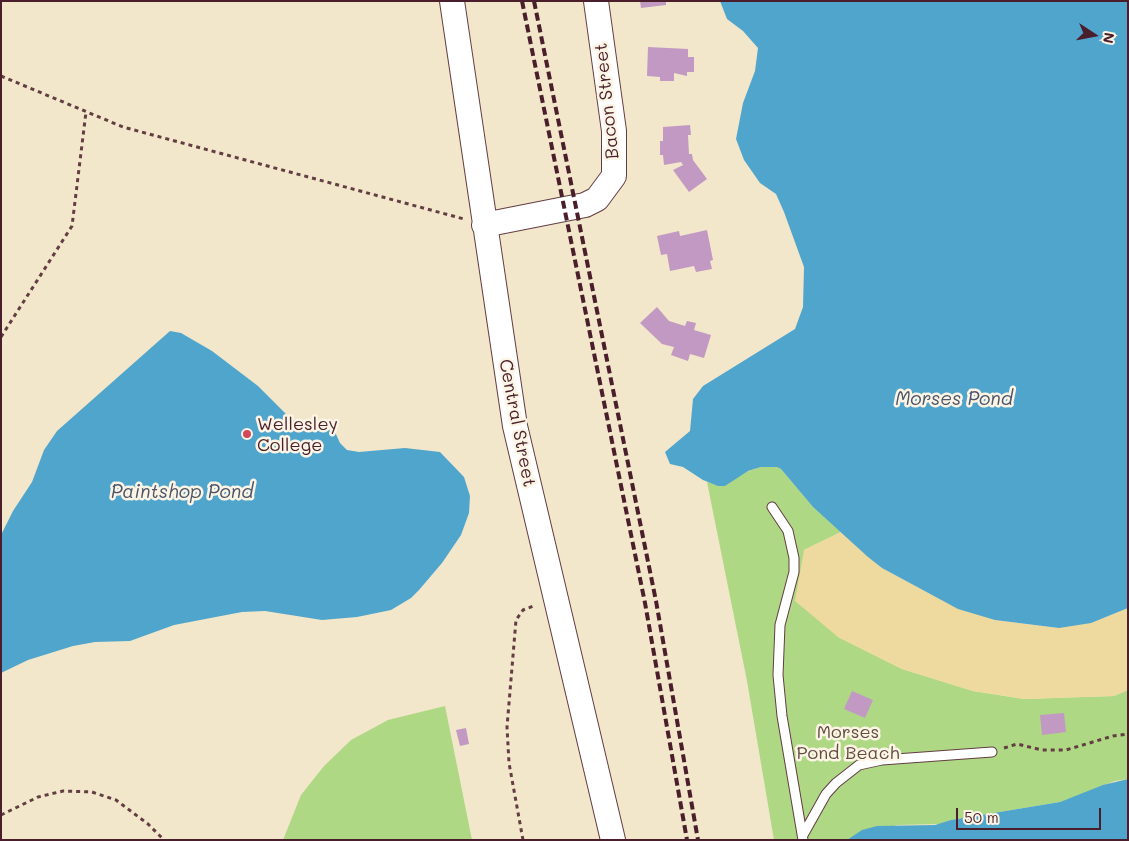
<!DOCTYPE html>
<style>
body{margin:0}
#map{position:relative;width:1129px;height:841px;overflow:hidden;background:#f2e7cb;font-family:Mali,sans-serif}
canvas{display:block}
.frame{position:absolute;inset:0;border:2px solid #4a1f2b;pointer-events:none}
.north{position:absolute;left:1069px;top:10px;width:50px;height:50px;-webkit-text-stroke:4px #fcf5e5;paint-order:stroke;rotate:101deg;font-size:14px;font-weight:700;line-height:20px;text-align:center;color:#4a1f2b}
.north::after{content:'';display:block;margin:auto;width:18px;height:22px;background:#4a1f2b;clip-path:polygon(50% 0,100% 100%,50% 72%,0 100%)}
.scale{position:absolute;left:956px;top:808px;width:145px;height:22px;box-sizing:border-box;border:2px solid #4a1f2b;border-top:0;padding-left:6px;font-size:15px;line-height:18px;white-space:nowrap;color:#4a1f2b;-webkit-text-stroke:4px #fcf5e5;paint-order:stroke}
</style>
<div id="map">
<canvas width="1129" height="841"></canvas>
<div class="frame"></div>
<div class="north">N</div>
<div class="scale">50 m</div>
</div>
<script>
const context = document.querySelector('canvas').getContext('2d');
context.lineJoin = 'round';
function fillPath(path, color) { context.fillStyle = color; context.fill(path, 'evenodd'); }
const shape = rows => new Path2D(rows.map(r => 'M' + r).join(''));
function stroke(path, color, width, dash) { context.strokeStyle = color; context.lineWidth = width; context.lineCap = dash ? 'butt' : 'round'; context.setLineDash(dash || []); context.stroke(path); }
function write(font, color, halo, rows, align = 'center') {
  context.font = font + ' Mali,sans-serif'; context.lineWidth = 5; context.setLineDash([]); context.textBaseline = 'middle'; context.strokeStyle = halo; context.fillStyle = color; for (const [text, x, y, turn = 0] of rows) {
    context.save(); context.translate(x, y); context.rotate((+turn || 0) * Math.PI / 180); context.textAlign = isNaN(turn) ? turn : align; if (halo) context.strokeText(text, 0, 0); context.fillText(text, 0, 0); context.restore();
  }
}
const green = shape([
 [761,467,777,467,781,469,813,507,841,532,804,550,838,637,902,669,973,691,1024,699,1114,696,1128,690,1128,779,1115,781,1060,802,951,820,941,824,897,825,847,840,774,840,747,681,707,482,725,486,743,473],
 [445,706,472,840,283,840,301,795,324,766,351,740,388,720]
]);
const sand = shape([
 [841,532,882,568,945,602,995,620,1059,628,1106,617,1128,608,1128,690,1114,696,1024,699,973,691,902,669,838,637,795,601,804,550]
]);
const water = shape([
 [720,1,1128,1,1128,608,1091,623,1059,628,995,620,958,609,882,568,868,557,813,507,781,469,777,467,761,467,748,471,725,486,718,486,703,480,683,467,670,464,665,452,690,431,693,399,703,386,795,329,803,307,804,267,784,212,776,194,760,183,744,160,736,139,743,103,755,71,758,48,743,31,727,19],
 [170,331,181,333,212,351,258,386,291,419,335,432,340,443,347,450,359,452,405,448,440,452,464,477,470,496,469,513,461,535,442,563,419,590,411,598,391,610,357,617,322,620,265,611,242,612,174,625,130,641,95,642,73,646,28,660,1,673,1,535,13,511,32,482,44,450,57,431],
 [1128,779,1128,840,847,840,862,830,877,826,935,825,951,820,1060,802,1103,785]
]);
const building = shape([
 [640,1,666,1,666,5,641,8],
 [648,47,688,49,688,57,694,57,694,72,687,72,687,76,674,73,674,81,660,81,660,77,647,76],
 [690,125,691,135,688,135,689,154,692,154,693,160,707,179,689,192,673,170,683,165,681,162,664,165,663,155,660,155,660,141,663,141,663,127],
 [707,230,713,260,710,261,712,269,696,272,694,266,670,271,667,254,661,255,657,236,679,231,680,236],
 [657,307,669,321,685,326,687,321,696,323,694,330,711,335,704,358,690,354,688,361,671,355,674,347,662,344,640,323],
 [852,691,873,700,865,718,844,709],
 [1064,713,1066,732,1042,735,1040,715],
 [466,728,469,744,460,746,456,730]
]);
const path = shape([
 [1,76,123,127,464,219],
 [1,337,72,226,86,112],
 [1004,748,1017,744,1042,750,1066,750,1113,736,1128,734],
 [1,815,38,797,63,791,92,792,116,800,148,824,164,840],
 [523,840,509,763,507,727,516,620,523,610,536,605]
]);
const lane = shape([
 [772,507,788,531,794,558,794,572,780,625,778,675,782,716,803,840],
 [803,835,826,794,836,783,859,765,882,760,992,752]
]);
const secondary = shape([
 [452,1,515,426,613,840],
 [484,225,585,205,597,199,614,176,614,131,596,1]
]);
const rail = shape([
 [522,1,645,603,687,840],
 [534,1,656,601,698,840]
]);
const markers = [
 [247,434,5,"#d1495b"]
];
const streetNames = [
 ["Bacon Street",607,101,-96],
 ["Central Street",517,423,79]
];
const poiNames = [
 ["Wellesley",257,424],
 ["College",257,445]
];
const parkNames = [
 ["Morses",848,732],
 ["Pond Beach",848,753]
];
const waterNames = [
 ["Morses Pond",954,399],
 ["Paintshop Pond",182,492]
];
fillPath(green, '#aed884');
fillPath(sand, '#eeda9e');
fillPath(water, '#50a5cc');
fillPath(building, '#c299c2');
stroke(lane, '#633d43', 11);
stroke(secondary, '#633d43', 26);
stroke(path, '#633d43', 3, [4, 4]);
stroke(lane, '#fff', 9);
stroke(secondary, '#fff', 24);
stroke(rail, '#4a1f2b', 4, [8, 4]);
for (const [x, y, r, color] of markers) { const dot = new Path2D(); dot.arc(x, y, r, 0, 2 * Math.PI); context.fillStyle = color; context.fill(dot); stroke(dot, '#fcf5e5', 2); }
write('18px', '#4a1f2b', '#fcf5e5', streetNames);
write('18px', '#4a1f2b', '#fcf5e5', poiNames, 'left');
write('18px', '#634d41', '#fcf5e5', parkNames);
write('italic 19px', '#4c556b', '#fcf5e5', waterNames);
</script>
